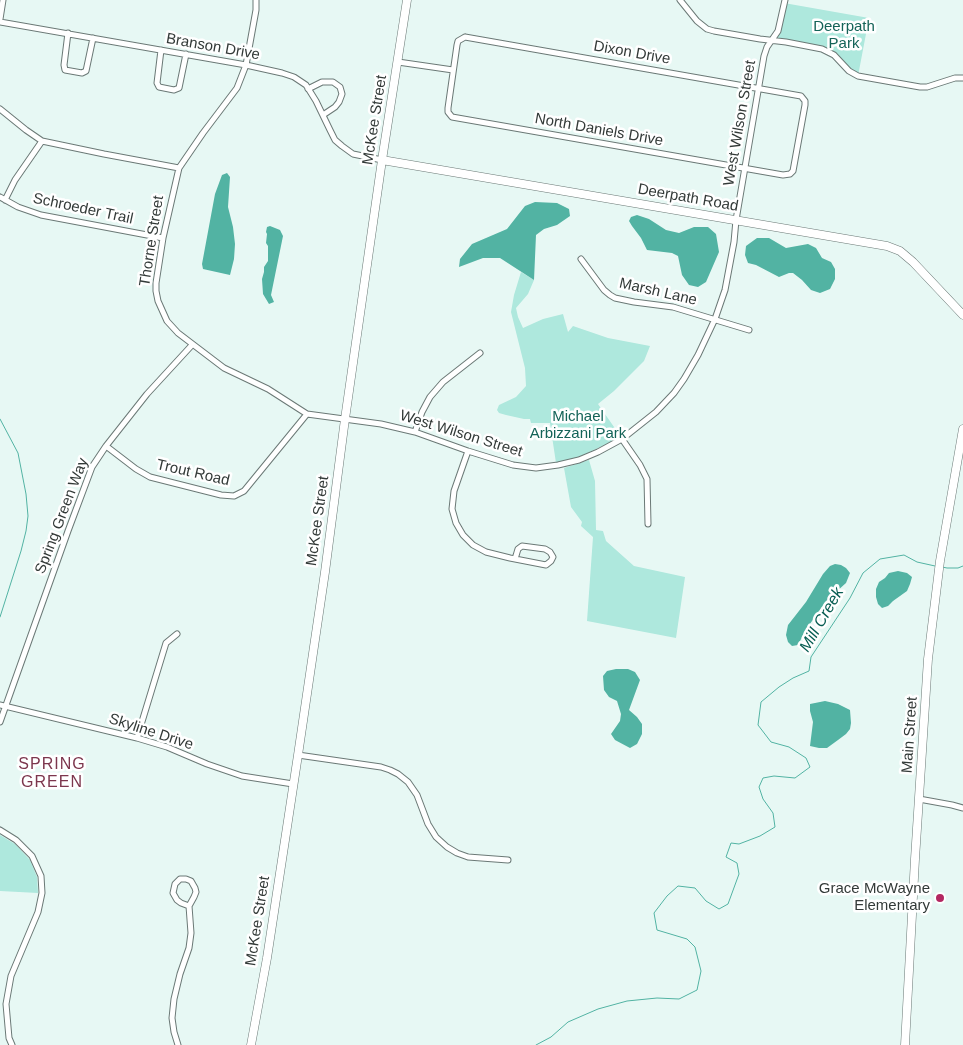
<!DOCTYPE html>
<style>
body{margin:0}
canvas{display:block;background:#e7f8f4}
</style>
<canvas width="963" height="1045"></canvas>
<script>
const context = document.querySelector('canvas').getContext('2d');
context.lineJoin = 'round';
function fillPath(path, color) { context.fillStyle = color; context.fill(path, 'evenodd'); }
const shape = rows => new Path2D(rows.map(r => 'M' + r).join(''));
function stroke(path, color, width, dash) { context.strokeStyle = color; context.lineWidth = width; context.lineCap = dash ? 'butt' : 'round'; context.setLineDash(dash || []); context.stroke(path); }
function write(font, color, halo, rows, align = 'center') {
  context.font = font + ' Helvetica,sans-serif'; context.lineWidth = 5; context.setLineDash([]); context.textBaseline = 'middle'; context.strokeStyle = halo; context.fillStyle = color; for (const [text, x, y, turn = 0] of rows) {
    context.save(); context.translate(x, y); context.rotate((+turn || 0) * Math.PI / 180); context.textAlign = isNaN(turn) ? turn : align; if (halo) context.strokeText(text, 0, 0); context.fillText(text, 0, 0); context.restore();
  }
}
const green = shape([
 [784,3,869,18,858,76,829,51,772,40,778,31],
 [521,272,534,280,528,294,516,308,518,317,523,328,543,319,563,314,568,332,573,326,608,338,650,346,644,361,614,391,598,404,621,437,577,458,556,463,550,423,531,423,530,419,524,419,506,415,499,413,497,410,499,405,516,397,526,386,525,368,511,312,514,295],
 [589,460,595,481,596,530,603,531,606,541,634,566,685,577,676,638,587,621,593,537,581,526,582,522,571,507,564,468],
 [0,835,15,844,30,860,37,877,38,893,0,891]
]);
const water = shape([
 [227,173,230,177,228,207,233,227,235,244,234,259,230,275,203,269,202,264,215,194,222,175],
 [535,202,557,203,569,209,570,216,557,225,544,229,536,235,534,280,500,258,483,258,459,267,460,259,472,244,507,229,525,206],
 [637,215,649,219,666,230,679,233,694,227,708,227,716,234,719,252,706,282,698,287,689,285,682,275,678,256,672,253,647,250,641,238,632,226,629,221,631,217],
 [270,226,280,230,283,236,271,295,274,302,269,304,263,294,262,279,264,272,264,267,268,261,268,246,266,243,267,234,266,232,267,227],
 [757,238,769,238,786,248,808,244,816,248,822,258,831,262,835,269,835,279,830,289,820,293,811,290,802,280,793,273,789,273,779,277,756,265,748,263,745,255,746,246],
 [835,564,841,565,846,568,850,573,846,583,826,601,805,631,798,645,792,646,788,642,786,635,788,625,806,602,823,574,830,566],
 [898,571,907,573,912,577,910,584,907,591,893,601,888,606,882,608,878,604,876,597,876,589,879,582,885,578,889,573],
 [616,669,628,669,635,672,640,680,629,710,637,717,642,724,642,734,637,744,630,748,615,740,611,734,620,721,621,714,617,701,609,697,604,690,603,676,607,671],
 [825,701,838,704,850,710,851,723,850,729,846,734,838,740,827,748,819,748,810,746,813,722,810,711,810,704]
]);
const stream = shape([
 [0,419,18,453,26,494,28,516,26,531,21,551,0,617],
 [942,567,947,568,958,568,963,566],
 [536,1045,551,1037,568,1022,598,1009,627,1001,657,998,679,999,697,990,701,971,695,947,687,939,657,930,654,913,667,896,678,886,695,888,706,901,719,909,728,904,739,874,737,863,726,857,731,843,739,844,760,836,775,827,773,813,763,799,759,787,763,778,774,776,795,778,810,767,806,758,789,747,771,742,758,725,761,702,779,687,793,678,809,671,811,657,850,598,863,573,880,559,904,555,917,562,935,566]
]);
const street = shape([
 [256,0,256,10,246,65,237,88,203,133,179,168,163,238,156,283,156,291,158,301,167,321,178,333,224,368,268,389,307,414,381,424,415,432,468,451,513,465,536,468,558,465,579,460,598,452,622,439,656,412,674,393,684,379,698,355,715,319,725,290,734,242,736,220,764,56,767,47,778,31,785,0],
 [680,0,697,21,707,29,714,31,760,39,786,42,822,49,834,55,849,71,858,76,920,87,927,87,955,78,963,78],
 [0,19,3,0],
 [0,22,246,65,282,73,294,77,306,85,316,101,330,130,335,140,342,146,353,154,382,160],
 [68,33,64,65,65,70,82,73,86,71,93,38],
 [465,37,801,96,805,101,805,105,793,171,790,174,783,175,452,117,448,112,448,108,457,45,458,41,465,37],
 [161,50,157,83,159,87,174,90,179,88,186,54],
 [398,62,453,70],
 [308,89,322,82,333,82,340,87,342,94,339,102,335,107,323,115],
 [0,109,26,130,42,141,104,154,179,168],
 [0,197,18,207,41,215,163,238],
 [5,200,15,180,42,141],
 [581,259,604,290,610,295,615,298,634,302,673,307,749,330],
 [415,432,422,412,430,397,443,382,480,353],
 [622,439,640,465,647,479,648,524],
 [106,446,136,469,150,477,221,495,234,496,244,491,307,414],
 [468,451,454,491,452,509,456,523,463,535,473,545,486,552,510,558,546,565,551,561,553,557,550,552,545,549,522,546,518,549,515,559],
 [0,705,137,738,167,747,207,764,242,776,293,784],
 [0,722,68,531,92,467,106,446,147,394,192,345],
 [137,738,166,643,177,634],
 [298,755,381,767,390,770,398,774,408,782,417,795,428,824,436,837,447,847,457,853,468,857,508,860],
 [919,799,952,805,963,808],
 [0,830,16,840,32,856,41,876,42,893,38,912,11,976,6,1004,9,1038,12,1045],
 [178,1045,174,1032,172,1018,174,999,180,974,189,948,191,933,189,906,194,897,196,892,195,888,191,881,186,879,180,879,175,884,173,893,177,900,181,903,189,906]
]);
const secondary = shape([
 [382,160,887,246,900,251,913,262,963,315],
 [251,1045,267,958,298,755,325,572,345,419,382,160,407,0],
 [905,1045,915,859,928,659,940,561,963,429]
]);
const markers = [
 [940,898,5,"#b32761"]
];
const parkNames = [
 ["Deerpath",844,27],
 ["Park",844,44],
 ["Michael",578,417],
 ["Arbizzani Park",578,434]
];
const streetNames = [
 ["Branson Drive",213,47,10],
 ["Dixon Drive",632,53,10],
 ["McKee Street",375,120,-81],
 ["West Wilson Street",740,123,-80],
 ["North Daniels Drive",599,130,10],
 ["Deerpath Road",688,198,10],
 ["Schroeder Trail",83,209,12],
 ["Thorne Street",152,241,-81],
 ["Marsh Lane",658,292,13],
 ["West Wilson Street",461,434,17],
 ["Trout Road",193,473,13],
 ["Spring Green Way",62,516,-69],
 ["McKee Street",318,521,-82],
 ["Skyline Drive",151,732,18],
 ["Main Street",910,735,-86],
 ["McKee Street",258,921,-81]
];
const poiNames = [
 ["Grace McWayne",930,889],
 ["Elementary",930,906]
];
const waterNames = [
 ["Mill Creek",822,620,-60]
];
const neighbourhoodNames = [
 ["SPRING",52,765],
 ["GREEN",52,783]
];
fillPath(green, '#aee8dd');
fillPath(water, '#52b3a3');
stroke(stream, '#52b3a3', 1);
stroke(street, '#6b7976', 7);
stroke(secondary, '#6b7976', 9);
stroke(street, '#fff', 5);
stroke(secondary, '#fff', 8);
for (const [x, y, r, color] of markers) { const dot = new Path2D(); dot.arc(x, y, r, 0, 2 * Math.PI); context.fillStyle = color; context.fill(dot); stroke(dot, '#fff', 2); }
write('15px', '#146358', '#fff', parkNames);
write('15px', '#333a38', '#fff', streetNames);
write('15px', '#333a38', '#fff', poiNames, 'right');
write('italic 16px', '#075d52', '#fff', waterNames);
context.letterSpacing = '1px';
write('16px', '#7c364d', '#fff', neighbourhoodNames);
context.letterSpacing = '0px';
</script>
